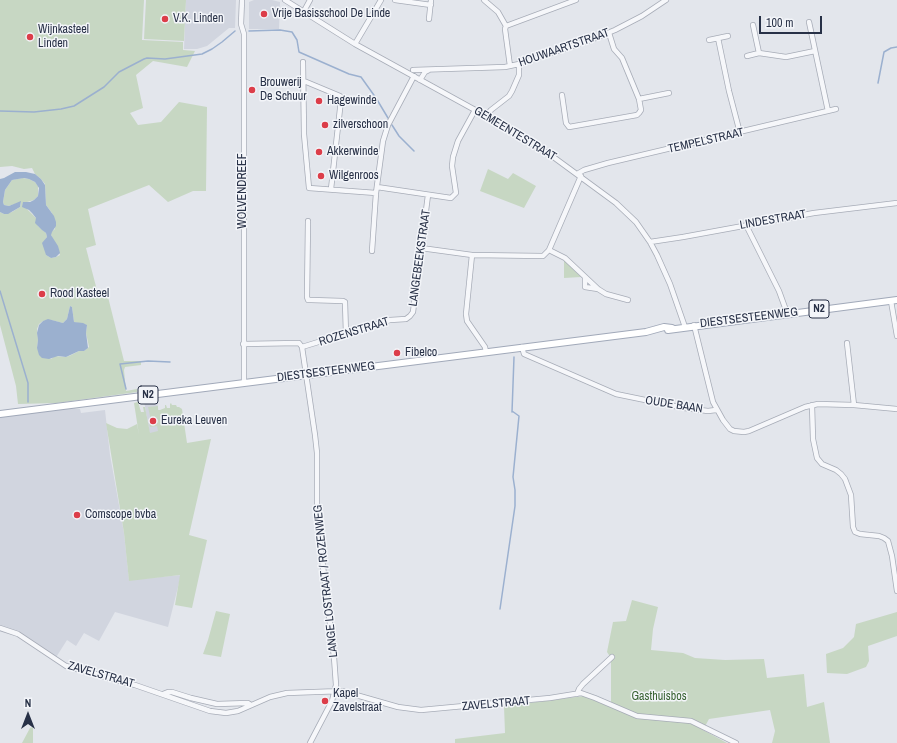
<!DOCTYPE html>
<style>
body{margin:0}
#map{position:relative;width:897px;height:743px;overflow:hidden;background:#e3e6ec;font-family:"Archivo Narrow",sans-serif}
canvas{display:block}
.north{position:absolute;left:8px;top:695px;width:40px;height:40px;-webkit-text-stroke:3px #f3f5f9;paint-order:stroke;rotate:0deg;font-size:11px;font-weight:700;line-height:16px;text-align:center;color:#283147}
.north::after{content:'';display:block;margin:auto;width:14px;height:18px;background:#283147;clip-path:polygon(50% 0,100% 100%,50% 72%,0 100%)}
.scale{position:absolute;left:759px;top:16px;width:63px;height:18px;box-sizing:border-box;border:2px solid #283147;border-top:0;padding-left:5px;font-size:12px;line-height:14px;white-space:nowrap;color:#283147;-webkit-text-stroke:3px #f3f5f9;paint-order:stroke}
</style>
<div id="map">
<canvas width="897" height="743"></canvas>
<div class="north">N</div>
<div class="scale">100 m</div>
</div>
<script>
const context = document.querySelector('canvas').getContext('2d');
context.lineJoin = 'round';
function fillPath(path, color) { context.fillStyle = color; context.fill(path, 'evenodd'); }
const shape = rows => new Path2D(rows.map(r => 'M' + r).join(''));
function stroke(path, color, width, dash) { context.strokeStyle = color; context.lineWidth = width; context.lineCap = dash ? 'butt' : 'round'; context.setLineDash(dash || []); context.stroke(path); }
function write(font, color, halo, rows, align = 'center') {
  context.font = font + ' "Archivo Narrow",sans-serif'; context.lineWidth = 3; context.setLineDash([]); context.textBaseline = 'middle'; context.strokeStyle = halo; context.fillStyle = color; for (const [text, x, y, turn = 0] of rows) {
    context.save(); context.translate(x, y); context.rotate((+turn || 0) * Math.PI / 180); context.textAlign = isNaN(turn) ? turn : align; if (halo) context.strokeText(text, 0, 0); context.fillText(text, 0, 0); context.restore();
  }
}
const built = shape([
 [186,0,236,0,235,28,229,28,207,46,197,49,184,49],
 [254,0,272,0,280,2,279,29,249,29,249,2],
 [157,399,163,451,153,453,144,401],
 [72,408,80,409,81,413,105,410,110,455,124,533,129,580,181,575,168,627,115,612,99,641,84,633,76,646,67,640,55,659,32,642,0,626,0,417]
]);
const green = shape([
 [0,0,144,0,142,40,183,42,183,50,195,51,187,67,153,61,136,75,143,108,130,113,138,125,161,122,179,102,207,107,206,191,193,191,168,202,149,185,88,209,96,245,86,248,99,298,108,297,124,361,141,361,141,365,125,367,124,370,126,391,137,389,137,392,57,403,18,404,16,386,0,325,0,212,4,214,12,212,20,207,21,202,9,206,4,205,3,202,5,190,12,180,23,178,29,179,35,182,38,186,38,196,34,200,27,202,26,208,36,218,38,226,46,233,47,237,45,240,46,255,51,258,56,257,60,255,51,235,51,232,55,229,52,213,46,205,45,184,41,179,35,174,32,168,24,169,12,166,0,167],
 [70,306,72,307,74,322,87,325,86,333,89,347,84,351,79,351,69,356,65,357,55,356,51,359,37,348,38,340,37,329,39,324,43,321,51,320,63,323,67,319],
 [146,0,186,0,184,41,144,39],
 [488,169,508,179,513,173,536,186,524,208,480,191],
 [564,260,581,277,564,278],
 [138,402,141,412,144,412,143,407,145,407,150,433,158,431,157,426,150,427,149,421,151,420,148,407,158,406,158,410,160,410,165,408,165,405,166,405,167,408,170,408,170,404,171,403,172,405,176,405,177,407,179,407,182,409,187,443,211,439,189,535,207,540,192,608,175,605,180,575,129,581,124,533,106,423,117,428,127,429,137,424,139,435,134,403],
 [632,600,658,607,653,629,651,650,683,653,695,658,725,660,764,659,767,678,804,674,807,707,824,702,830,743,772,743,775,731,770,710,709,719,703,730,727,743,455,743,455,739,505,733,504,706,584,696,611,706,611,658,607,652,613,622,626,621],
 [216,611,230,614,221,657,203,654,208,640],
 [897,612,897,636,868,646,869,661,866,667,847,674,827,673,826,654,843,648,854,637,856,624],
 [33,727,33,743,22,743,30,728]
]);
const water = shape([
 [15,172,26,172,35,174,41,179,45,185,46,205,54,216,56,222,56,226,52,232,51,235,58,246,60,253,56,257,51,258,46,255,42,243,47,237,46,233,42,230,35,223,36,218,32,213,29,210,22,207,23,202,30,202,34,200,38,196,39,188,35,182,29,179,24,178,12,180,5,190,3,202,4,205,9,206,21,201,20,207,8,214,4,214,0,212,0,179,4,178],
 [70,306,72,307,74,322,83,323,87,325,86,333,88,348,84,351,79,351,66,357,58,356,49,359,42,358,39,355,37,348,38,340,37,333,39,325,43,321,48,319,63,323,67,319]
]);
const stream = shape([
 [249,31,280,30,292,32,297,40,299,52,349,74,361,77,376,98,388,118],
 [878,83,884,52,891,48,897,47],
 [0,111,34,112,61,109,74,106,104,87,119,72,144,59,147,58,165,59,202,54,212,49,222,42,235,31],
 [392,125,399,136,414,151],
 [0,291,28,383,28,402],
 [126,389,120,364,148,361,170,362],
 [512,412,514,357],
 [500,609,515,506,515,490,513,477,519,416,512,411]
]);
const minor = shape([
 [242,0,241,24,244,34,244,382],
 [285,0,355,44,486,116,552,156,616,203,636,222,650,242,657,255,670,284,685,327],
 [395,0,431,5],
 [484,0,498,12,506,26],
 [304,11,310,0],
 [429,19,431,0],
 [809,22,828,111],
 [753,25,759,53,786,57,815,51],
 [506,26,576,0],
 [506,26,505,29,510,66],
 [718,38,729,91,740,133],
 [709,40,728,36],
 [355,44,381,0],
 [747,56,759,53],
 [303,62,304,134,309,188,376,193],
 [413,70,505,67,519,64,593,39,615,30,642,16,666,0],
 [420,80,425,72,429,70],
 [304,81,340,96,341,100,331,189],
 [562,95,566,123,569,127,637,115,639,113,641,110,639,99,622,58,614,49,609,33],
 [639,99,669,93],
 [486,116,491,110,509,96,512,91,519,75,519,64],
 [577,174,584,170,608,163,836,109],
 [377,187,451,198,456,193,452,166,453,157,458,141,475,110],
 [308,221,307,297,308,300,311,300,343,301,345,302,346,334],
 [746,225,779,291,787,313],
 [650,242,683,237,814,213,897,203],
 [421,248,472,255,543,256,549,250,581,176],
 [549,250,565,258,598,289,606,294,628,300],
 [372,251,376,193,383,141,388,125,414,76],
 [472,255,466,314,467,321,485,347,486,352],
 [585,277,585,287,598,289],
 [891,301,897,336],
 [694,325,713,402,723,420,730,429,734,431,744,432,749,431,805,407,818,404,854,405,897,409],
 [847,343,854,405],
 [243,344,299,343,302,347,390,320,406,319,410,316,413,312,428,195],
 [302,347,315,435,317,453,317,517,334,657,336,685,332,701,310,743],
 [522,347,524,354,616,394,684,408,708,411,716,410],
 [812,405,813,439,817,458,822,464,836,470,841,474,845,479,851,495,853,527,855,532,860,534,879,536,884,538,888,541,892,556,897,591],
 [0,628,18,634,66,666,135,685,210,711,226,713,238,711,270,697,287,693,342,691,398,707,421,710,550,698,581,693,595,698,637,716,691,721,736,743],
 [163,694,168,692,172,692,191,698,217,704,248,703,251,705],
 [577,694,579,689,583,684,612,657]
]);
const major = shape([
 [668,330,897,300],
 [0,414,646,332,664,327,672,328]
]);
const markers = [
 [264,14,4,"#dc3d49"],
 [165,19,4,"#dc3d49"],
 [30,37,4,"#dc3d49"],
 [252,90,4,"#dc3d49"],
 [319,101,4,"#dc3d49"],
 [325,125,4,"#dc3d49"],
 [319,152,4,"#dc3d49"],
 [321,176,4,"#dc3d49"],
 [42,294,4,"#dc3d49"],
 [397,353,4,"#dc3d49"],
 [153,421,4,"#dc3d49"],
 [77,515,4,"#dc3d49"],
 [325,701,4,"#dc3d49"]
];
const shields = [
 [819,309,20],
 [148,395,20]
];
const shieldNames = [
 ["N2",819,309],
 ["N2",148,395]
];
const poiNames = [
 ["Vrije Basisschool De Linde",272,14],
 ["V.K. Linden",173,19],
 ["Wijnkasteel",38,30],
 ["Linden",38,44],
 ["Brouwerij",260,83],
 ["De Schuur",260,97],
 ["Hagewinde",327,101],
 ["zilverschoon",333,125],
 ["Akkerwinde",327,152],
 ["Wilgenroos",329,176],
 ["Rood Kasteel",50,294],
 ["Fibelco",405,353],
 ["Eureka Leuven",161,421],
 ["Comscope bvba",85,515],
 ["Kapel",333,694],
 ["Zavelstraat",333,708]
];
const streetNames = [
 ["HOUWAARTSTRAAT",564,48,-19],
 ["GEMEENTESTRAAT",515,134,31],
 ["TEMPELSTRAAT",706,141,-13],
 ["WOLVENDREEF",243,191,-90],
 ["LINDESTRAAT",773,220,-10],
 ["LANGEBEEKSTRAAT",420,258,-82],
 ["DIESTSESTEENWEG",749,318,-7],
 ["ROZENSTRAAT",354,332,-17],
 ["DIESTSESTEENWEG",326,372,-7],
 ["OUDE BAAN",674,405,9],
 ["LANGE LOSTRAAT / ROZENWEG",326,581,-96],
 ["ZAVELSTRAAT",101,675,16],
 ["ZAVELSTRAAT",496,704,-5]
];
const parkNames = [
 ["Gasthuisbos",659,697]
];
fillPath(built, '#d1d5df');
fillPath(green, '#c7d7c3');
fillPath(water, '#9bb0cf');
stroke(stream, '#9bb0cf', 1.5);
stroke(minor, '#a7acb7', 6);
stroke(major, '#a1a9b9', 8);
stroke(minor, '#f6f7fa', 4.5);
stroke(major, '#fff', 6);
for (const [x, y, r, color] of markers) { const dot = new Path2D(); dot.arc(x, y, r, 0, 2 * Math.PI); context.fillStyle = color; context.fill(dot); stroke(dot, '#f3f5f9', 1.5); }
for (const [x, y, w] of shields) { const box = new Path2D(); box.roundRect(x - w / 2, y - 9, w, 18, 3); context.fillStyle = '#f3f5f9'; context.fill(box); stroke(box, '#283147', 1); }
write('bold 11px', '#283147', null, shieldNames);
write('12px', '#283147', '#f3f5f9', poiNames, 'left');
write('12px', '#283147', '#f3f5f9', streetNames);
write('12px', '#3a6434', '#f3f5f9', parkNames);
</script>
